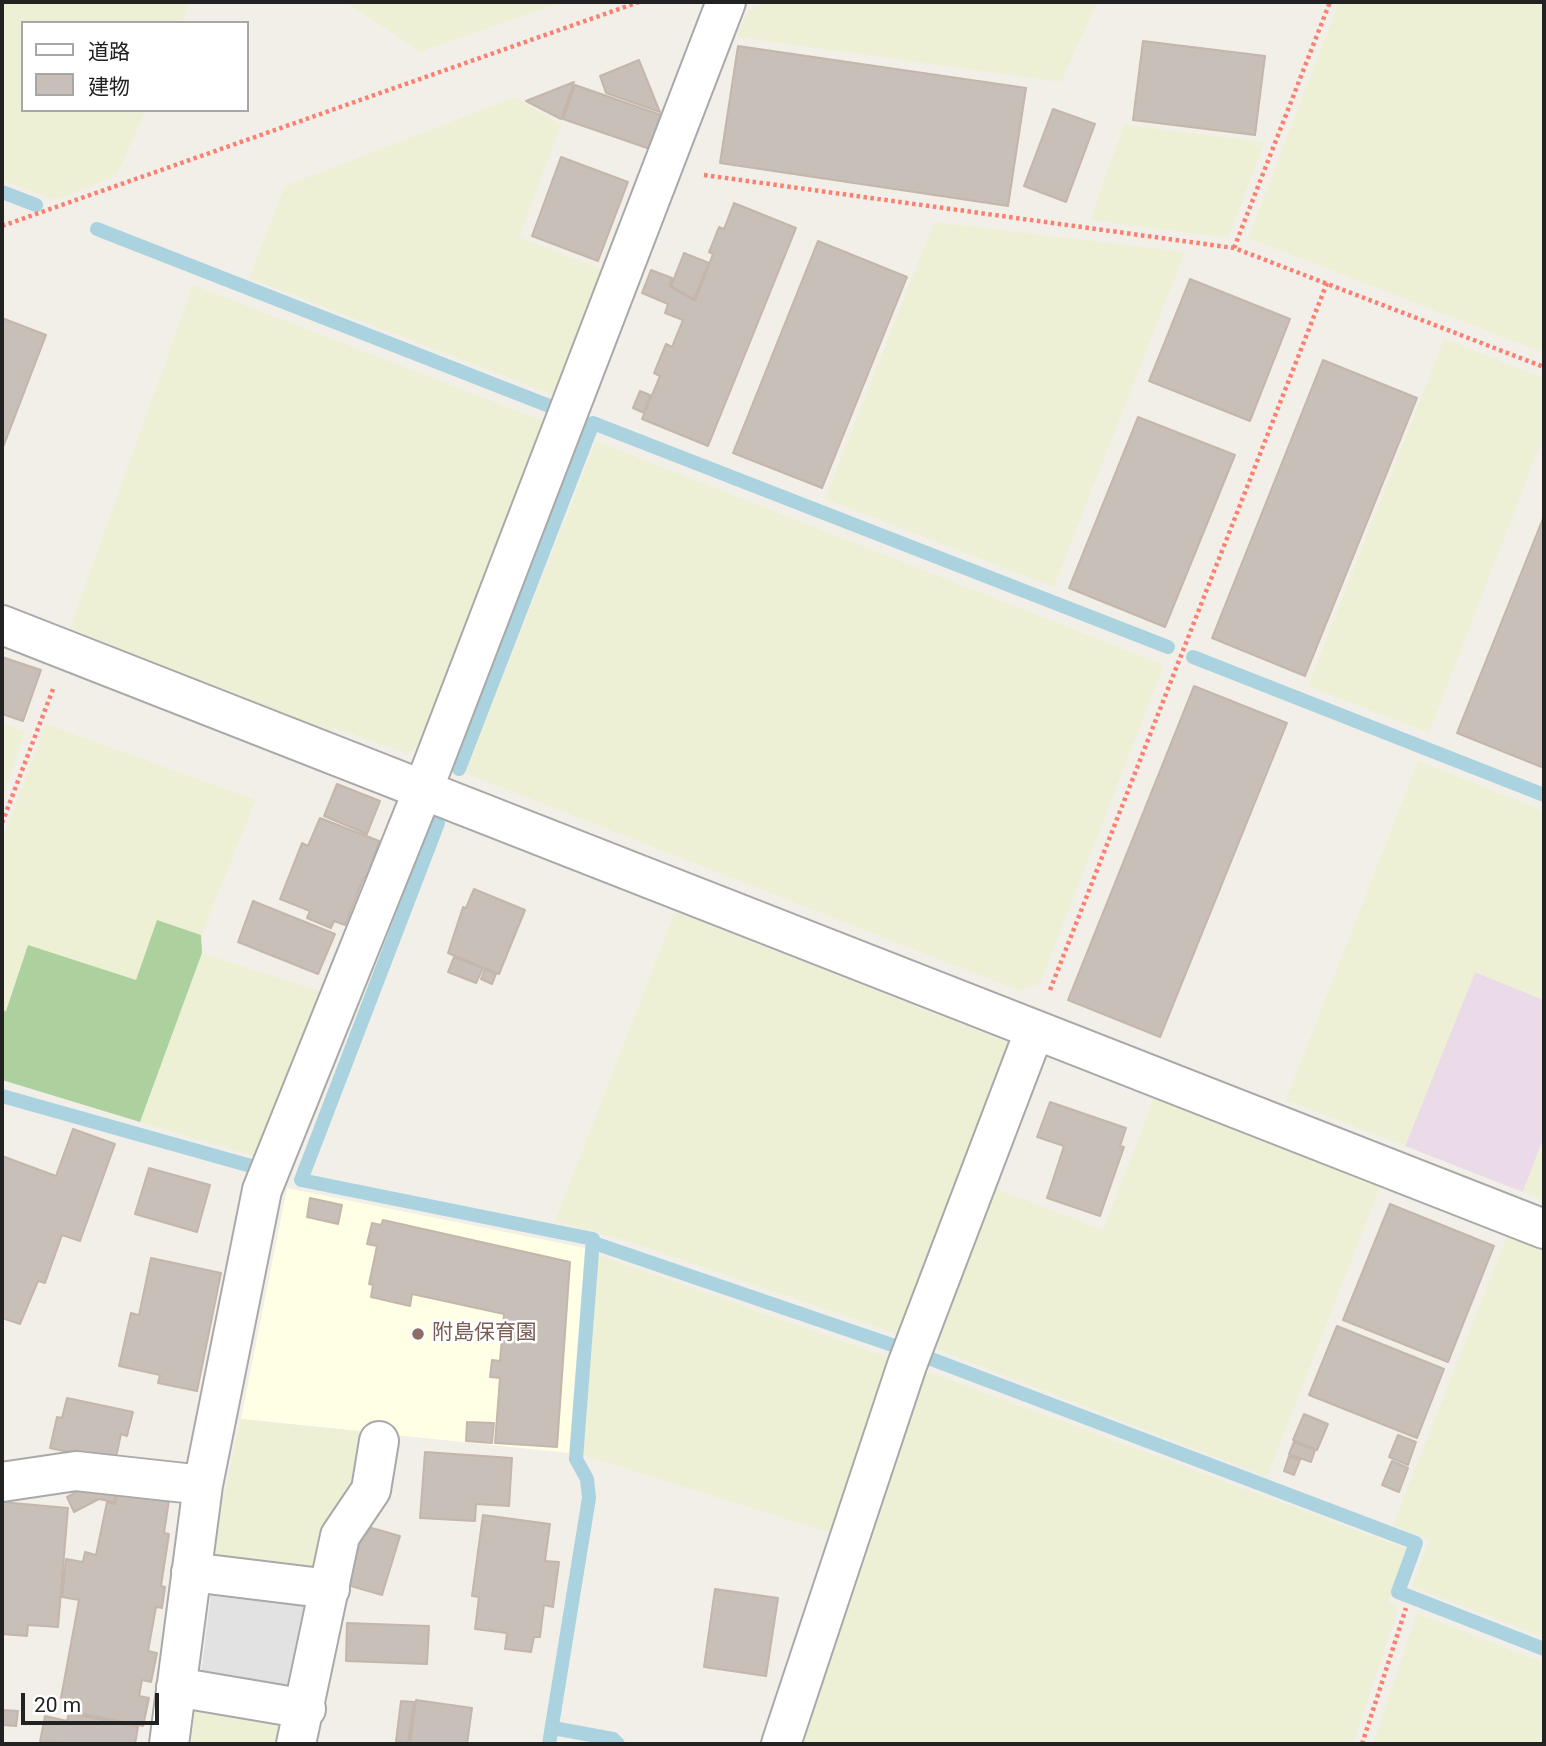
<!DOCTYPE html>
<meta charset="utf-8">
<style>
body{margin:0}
#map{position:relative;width:1546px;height:1746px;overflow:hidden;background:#f2efe9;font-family:Roboto,"Noto Sans JP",sans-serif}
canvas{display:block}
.frame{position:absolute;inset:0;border:4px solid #222;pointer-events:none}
.legend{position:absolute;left:21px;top:21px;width:228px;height:91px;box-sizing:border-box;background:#fff;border:2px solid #a7a7a7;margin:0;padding:9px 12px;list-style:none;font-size:21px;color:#222}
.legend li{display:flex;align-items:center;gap:14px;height:35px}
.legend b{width:35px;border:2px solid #a7a7a7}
.scale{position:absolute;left:21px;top:1693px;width:138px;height:32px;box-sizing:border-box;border:4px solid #222;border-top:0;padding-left:9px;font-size:21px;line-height:24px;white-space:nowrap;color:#222;-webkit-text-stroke:5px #fff;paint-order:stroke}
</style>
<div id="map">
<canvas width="1546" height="1746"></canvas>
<div class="frame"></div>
<ul class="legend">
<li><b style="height:9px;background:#fff"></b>道路</li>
<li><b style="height:19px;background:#c7bfb8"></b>建物</li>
</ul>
<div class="scale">20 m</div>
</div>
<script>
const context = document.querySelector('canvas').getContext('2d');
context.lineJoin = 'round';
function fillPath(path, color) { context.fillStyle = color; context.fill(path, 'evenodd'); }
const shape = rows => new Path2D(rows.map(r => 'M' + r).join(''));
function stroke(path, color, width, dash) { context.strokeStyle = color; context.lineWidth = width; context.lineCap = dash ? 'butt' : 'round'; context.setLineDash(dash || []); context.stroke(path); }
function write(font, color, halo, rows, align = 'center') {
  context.font = font + ' Roboto,"Noto Sans JP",sans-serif'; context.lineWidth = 5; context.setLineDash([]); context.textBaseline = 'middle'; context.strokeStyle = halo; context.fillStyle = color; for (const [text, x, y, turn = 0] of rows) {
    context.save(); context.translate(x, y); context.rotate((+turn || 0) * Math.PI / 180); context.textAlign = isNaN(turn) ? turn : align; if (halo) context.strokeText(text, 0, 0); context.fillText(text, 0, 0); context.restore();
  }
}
const industrial = shape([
 [1475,972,1544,1000,1544,1137,1523,1192,1405,1146]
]);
const education = shape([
 [287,1188,585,1248,569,1453,241,1419]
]);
const farmland = shape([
 [2,2,190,2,181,23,23,23,23,110,146,110,116,176,55,200,2,180],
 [346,2,562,2,420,52],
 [768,2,1097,2,1061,82,737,37,749,9],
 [1339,2,1544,2,1544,353,1248,238],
 [515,97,561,125,519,237,607,271,556,396,249,278,285,186],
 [1124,125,1265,142,1228,238,1090,220],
 [934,222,1185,252,1054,587,825,499],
 [193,285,546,422,423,744,406,753,333,727,331,731,67,636],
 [1444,339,1544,378,1544,435,1429,733,1308,686],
 [596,441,1164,665,1040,984,1017,990,465,773],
 [2,723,25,731,2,800],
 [46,724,256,800,201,935,157,920,136,981,28,945,6,1011,2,1010,2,840],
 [1418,761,1544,811,1544,1000,1475,972,1405,1146,1286,1100],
 [675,912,1012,1044,903,1336,624,1240,555,1221],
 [202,953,322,992,257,1157,140,1122],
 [1154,1098,1380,1187,1267,1477,929,1346,989,1186,1103,1230],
 [1544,1137,1544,1201,1523,1192],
 [1507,1236,1544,1250,1544,1637,1412,1587,1429,1540,1393,1525],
 [598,1255,893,1359,834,1534,583,1455],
 [921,1369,1406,1549,1388,1602,1399,1606,1353,1744,800,1744],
 [241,1419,368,1432,360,1487,310,1577,222,1563,211,1553],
 [1417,1613,1544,1663,1544,1744,1373,1744],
 [195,1703,296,1716,288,1744,191,1744]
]);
const forest = shape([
 [157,920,201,935,202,953,140,1122,2,1080,2,1010,6,1011,28,945,136,980]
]);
const parking = shape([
 [212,1585,307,1597,288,1695,200,1683]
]);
const stream = shape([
 [2,192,36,205],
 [97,229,557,409],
 [1193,657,1544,795],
 [459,769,593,423,1168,647],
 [438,823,301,1180,593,1239,576,1459,587,1479,589,1498,549,1744],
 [2,1096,251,1166],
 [594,1243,898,1347],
 [926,1357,1416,1543,1398,1592,1544,1649],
 [553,1728,613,1739,618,1744]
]);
const building = shape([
 [1143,41,1265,56,1255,135,1133,120,1143,41],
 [738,46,1026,88,1008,206,720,163,738,46],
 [639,60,660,112,606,93,600,76,639,60],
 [574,82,561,119,526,101,574,82],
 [575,85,661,115,650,149,563,119,575,85],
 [1053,109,1095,124,1066,202,1024,186,1053,109],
 [561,157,628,182,598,261,532,236,561,157],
 [734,203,796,228,708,446,642,419,660,376,654,373,666,344,672,347,683,320,665,313,668,304,642,293,651,270,672,278,669,286,695,301,713,254,709,252,719,227,724,229,734,203],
 [818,241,907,277,822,488,733,453,818,241],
 [684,253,709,263,694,299,671,286,684,253],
 [1190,279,1290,319,1250,421,1149,381,1190,279],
 [2,318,46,335,2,450,2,318],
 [1323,360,1417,398,1305,676,1212,638,1323,360],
 [640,391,650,395,644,413,633,408,640,391],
 [1138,417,1235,455,1165,627,1069,588,1138,417],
 [1544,516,1544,768,1457,733,1544,516],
 [2,657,41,670,23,721,2,714,2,657],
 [1194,686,1287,723,1160,1037,1068,1000,1194,686],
 [337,784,380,801,367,834,324,816,337,784],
 [320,818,379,841,367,878,364,877,345,925,334,921,331,928,307,918,310,911,280,899,302,843,308,846,320,818],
 [474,889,525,910,499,974,448,953,463,907,466,908,474,889],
 [253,901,335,934,318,974,238,942,253,901],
 [454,957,483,968,476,983,448,972,454,957],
 [485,969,496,974,492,984,481,979,485,969],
 [1050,1102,1126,1128,1120,1146,1124,1147,1100,1216,1047,1198,1064,1146,1037,1137,1050,1102],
 [73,1129,115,1144,80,1241,62,1235,45,1283,38,1281,20,1324,2,1318,2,1156,56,1176,73,1129],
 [149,1168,210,1185,197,1232,135,1214,149,1168],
 [310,1198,342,1205,338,1224,307,1217,310,1198],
 [1390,1204,1494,1246,1448,1362,1343,1320,1390,1204],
 [383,1220,570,1262,557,1447,495,1443,500,1378,490,1377,492,1360,500,1361,504,1314,412,1294,410,1306,371,1297,373,1285,369,1284,377,1246,367,1244,372,1223,381,1225,383,1220],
 [151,1258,221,1273,197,1391,158,1383,160,1375,119,1366,131,1313,139,1315,151,1258],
 [1337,1326,1444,1369,1417,1438,1309,1395,1337,1326],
 [67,1398,133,1412,127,1436,121,1434,115,1462,50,1448,57,1417,62,1418,67,1398],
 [1304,1414,1328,1424,1317,1450,1293,1440,1304,1414],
 [467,1422,494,1423,492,1443,466,1441,467,1422],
 [1398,1435,1416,1442,1408,1465,1389,1457,1398,1435],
 [1294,1442,1315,1450,1311,1462,1289,1454,1294,1442],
 [425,1452,512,1458,509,1506,476,1504,475,1521,420,1518,425,1452],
 [1289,1456,1300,1460,1294,1475,1284,1471,1289,1456],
 [1392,1461,1408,1468,1399,1492,1382,1485,1392,1461],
 [92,1484,116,1490,114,1502,99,1499,74,1512,67,1497,92,1484],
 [118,1489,169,1500,164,1533,169,1534,161,1586,165,1587,162,1608,156,1607,148,1651,157,1653,151,1682,142,1680,139,1696,149,1698,143,1726,68,1711,70,1700,61,1698,79,1600,62,1597,66,1559,83,1562,85,1552,96,1555,107,1502,115,1504,118,1489],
 [2,1502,68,1508,58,1627,28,1625,27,1636,2,1634,2,1502],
 [483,1515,550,1524,545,1561,559,1562,553,1607,544,1605,540,1637,534,1637,531,1652,505,1649,507,1633,475,1629,479,1597,472,1596,483,1515],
 [361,1525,400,1536,382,1595,344,1584,361,1525],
 [715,1589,778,1598,766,1676,704,1667,715,1589],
 [347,1623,429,1626,427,1664,346,1661,347,1623],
 [416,1700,472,1708,467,1744,410,1744,416,1700],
 [401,1701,414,1702,408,1743,396,1741,401,1701],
 [2,1710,18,1711,16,1726,2,1725,2,1710],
 [69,1713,138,1727,135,1744,40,1742,45,1716,67,1721,69,1713]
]);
const path = shape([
 [704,175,1234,248,1544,367],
 [2,226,639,2],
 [1234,248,1330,2],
 [2,823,53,689],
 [1050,990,1327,283],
 [1362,1744,1406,1608]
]);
const minor = shape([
 [2,625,1544,1229],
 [2,1482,76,1471,203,1485],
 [191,1572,330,1589],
 [176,1687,306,1709],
 [169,1744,203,1485,262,1190,423,790,726,2],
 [296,1744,340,1536,371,1490,379,1441],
 [781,1744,907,1365,1034,1032]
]);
const markers = [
 [418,1334,7,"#8d6e63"]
];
const educationNames = [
 ["附島保育園",432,1334]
];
fillPath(industrial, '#ebdbe8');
fillPath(education, '#ffffe5');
fillPath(farmland, '#eef0d5');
fillPath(forest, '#add19e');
fillPath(parking, '#e2e2e2');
stroke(stream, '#aad3df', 14);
fillPath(building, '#c7bfb8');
stroke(building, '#c4b6ab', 2);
stroke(minor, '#a9a9a9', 42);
stroke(path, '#fa8072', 4.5, [3.5, 3.5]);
stroke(minor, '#fff', 38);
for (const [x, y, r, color] of markers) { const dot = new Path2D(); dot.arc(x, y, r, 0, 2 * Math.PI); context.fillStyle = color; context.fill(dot); stroke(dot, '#fff', 2.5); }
write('21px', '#785e54', '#fff', educationNames, 'left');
</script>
